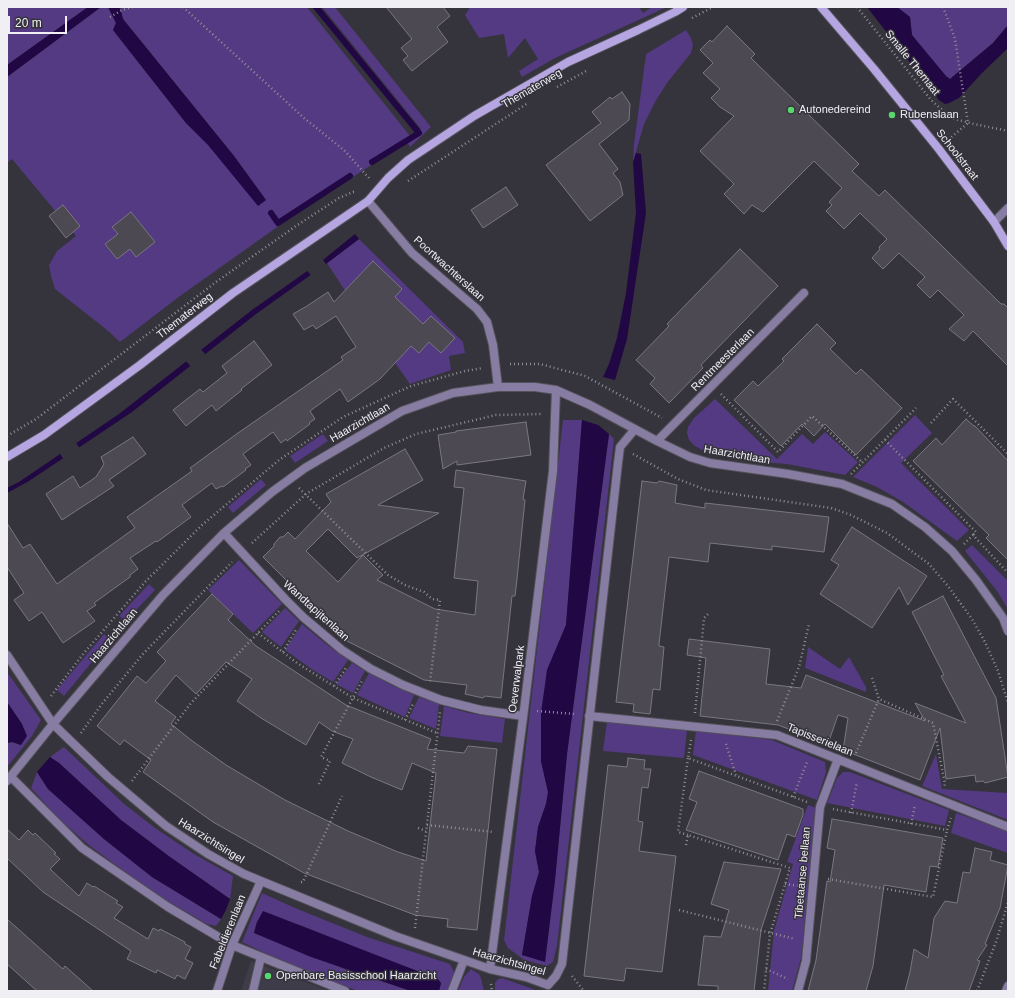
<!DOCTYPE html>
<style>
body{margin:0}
#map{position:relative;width:1015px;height:998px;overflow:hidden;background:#35333b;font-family:Arial,sans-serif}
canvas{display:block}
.frame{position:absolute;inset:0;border:8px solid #f0eff4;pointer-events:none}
.scale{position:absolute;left:8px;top:16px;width:59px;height:18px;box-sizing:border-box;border:2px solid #f0eff4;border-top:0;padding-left:5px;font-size:12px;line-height:14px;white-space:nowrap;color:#f0eff4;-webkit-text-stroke:3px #35333b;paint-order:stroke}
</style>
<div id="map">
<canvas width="1015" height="998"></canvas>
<div class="frame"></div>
<div class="scale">20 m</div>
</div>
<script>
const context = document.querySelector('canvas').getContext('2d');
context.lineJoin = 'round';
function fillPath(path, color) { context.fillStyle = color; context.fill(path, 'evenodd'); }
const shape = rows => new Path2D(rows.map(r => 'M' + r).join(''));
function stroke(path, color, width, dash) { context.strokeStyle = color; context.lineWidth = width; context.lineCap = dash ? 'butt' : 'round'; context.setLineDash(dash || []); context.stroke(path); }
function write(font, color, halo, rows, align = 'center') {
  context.font = font + ' Arial,sans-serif'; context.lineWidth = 3; context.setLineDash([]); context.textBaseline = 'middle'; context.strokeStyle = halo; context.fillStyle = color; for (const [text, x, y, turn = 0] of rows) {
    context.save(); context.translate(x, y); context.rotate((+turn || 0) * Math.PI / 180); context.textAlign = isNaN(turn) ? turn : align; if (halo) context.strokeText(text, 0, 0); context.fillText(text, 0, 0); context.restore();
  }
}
const built = shape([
 [251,961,329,991,241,991]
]);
const green = shape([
 [7,7,88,7,7,65],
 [101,7,108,7,116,23,113,30,186,123,266,200,234,156,123,19,120,7,307,7,410,136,421,129,322,7,335,7,431,127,410,147,407,142,297,213,180,296,120,342,107,330,55,289,51,276,49,265,57,251,76,236,12,159,7,163,7,77],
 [470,7,639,7,643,13,652,7,667,7,555,58,522,77,519,71,538,59,525,38,508,58,504,34,479,38,465,15],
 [897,7,1008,7,1008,25,993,43,950,79,946,77,912,35,910,17],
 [686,30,691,38,693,45,691,53,667,83,655,102,644,124,633,162,634,144,646,54],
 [359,239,463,342,465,353,449,356,451,370,410,384,359,312,327,263],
 [715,399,777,459,802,434,813,444,825,432,858,462,845,475,787,464,760,462,728,458,706,452,695,446,689,440,687,433,688,427,694,418],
 [915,415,932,433,901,463,969,530,957,541,903,502,877,487,853,477],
 [563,420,582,420,566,625,547,670,541,761,548,792,546,804,538,827,535,851,539,872,532,896,522,955,545,961,555,880,567,754,609,434,614,439,557,946,553,962,547,966,524,960,508,948,504,940],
 [323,434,328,441,295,463,290,456],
 [261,479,266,485,233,513,228,507],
 [972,545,1008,581,1008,609,997,591,965,551],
 [239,560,282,604,253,633,208,590],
 [149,584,155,590,126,621,119,616],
 [285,608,299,621,281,647,262,632],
 [302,624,326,644,348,660,333,682,313,670,285,650],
 [104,634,110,640,64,696,57,690],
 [808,647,840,669,849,657,866,687,866,692,805,668],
 [352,663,365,671,353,693,336,684],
 [7,672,41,720,32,736,7,767,7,743,12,742,21,745,22,724,7,702],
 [369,673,391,685,414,695,405,717,357,695],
 [419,697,439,704,436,729,409,718],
 [444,706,469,713,505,719,502,743,440,736],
 [607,722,687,730,684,758,603,751],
 [696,730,772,740,825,762,826,772,817,800,693,755],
 [64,747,123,803,155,828,194,854,233,876,230,899,170,857,121,820,59,763,50,757],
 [936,754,942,789,1008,793,1008,820,922,786],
 [37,772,48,789,104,839,152,877,221,919,216,926,207,924,169,902,128,874,90,846,59,819,31,788],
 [843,772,850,772,949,810,945,826,827,803,837,778],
 [808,805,816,808,801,958,792,991,768,991,774,931,793,864,787,862],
 [956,813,1008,831,1008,853,951,833],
 [262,893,295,908,367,937,450,964,455,974,448,991,439,991,441,983,300,925,257,922,254,932,347,970,411,991,358,991,292,966,242,942],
 [471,969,479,974,481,978,484,991,458,991,464,977],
 [502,978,533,989,536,991,495,991,495,983,498,979]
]);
const water = shape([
 [88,7,101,7,7,77,7,65],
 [108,7,120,7,123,19,234,156,266,200,258,206,208,145,186,123,113,30,116,23],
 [867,7,897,7,910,17,912,35,946,76,950,79,993,43,1008,25,1008,48,982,73,959,98,949,103,945,104,939,100],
 [636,153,641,154,646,213,627,339,615,380,603,377,609,364,617,338,626,293,636,213,633,162],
 [355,234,359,239,326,264,256,314,132,412,29,481,7,493,7,488,19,482,119,414,252,310,323,260],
 [582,420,598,425,609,434,567,754,555,880,545,962,522,955,532,896,539,872,535,851,538,827,546,804,548,792,541,761,541,713,547,670,566,625],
 [7,702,22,724,27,736,21,745,12,742,7,743],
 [50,757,59,763,121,820,170,857,230,899,226,910,221,919,152,877,104,839,48,789,37,772],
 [263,911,438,979,441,983,439,991,411,991,311,957,254,933,257,922]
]);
const pier = shape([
 [322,258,327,266,312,277,306,269],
 [200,348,206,355,191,367,185,360],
 [75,441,80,449,64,460,59,452]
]);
const stream = shape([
 [316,7,419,133,372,162],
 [271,213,278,223,350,176]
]);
const building = shape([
 [386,7,443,7,450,16,437,27,448,42,412,71,403,60,408,56,401,48,412,39,386,7],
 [727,26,755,54,751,58,859,164,852,171,879,196,885,190,1001,304,1004,304,1008,308,1008,366,973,331,964,341,949,329,964,315,938,290,930,298,917,285,925,277,899,253,883,269,872,258,880,249,879,247,887,239,860,213,844,229,826,211,832,205,829,202,842,188,814,161,763,212,752,205,744,214,724,194,734,184,700,151,734,116,720,107,711,98,720,89,703,73,713,63,700,50,710,40,712,42,727,26],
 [622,92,630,104,629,120,599,144,618,169,613,173,620,182,623,195,590,221,546,165,601,123,592,112,610,97,612,99,622,92],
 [506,187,518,205,483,228,471,210,506,187],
 [63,205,80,226,66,238,49,216,63,205],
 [131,212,155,242,136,257,130,249,117,259,105,244,118,234,112,227,131,212],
 [740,249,778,286,701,365,703,368,669,403,650,384,655,378,636,360,669,326,667,324,740,249],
 [373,261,402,289,395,297,423,324,431,316,455,338,441,353,429,342,419,353,411,346,380,379,348,402,340,389,310,411,315,419,309,423,310,424,287,441,286,439,281,443,273,432,243,454,251,465,245,469,246,470,223,487,222,486,216,489,212,483,182,505,191,517,157,542,156,541,130,558,138,569,130,575,130,577,94,603,96,605,87,611,95,621,63,643,42,612,29,621,14,600,24,593,7,567,7,523,23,548,30,544,57,584,135,528,127,517,192,471,190,468,238,433,343,360,341,357,356,347,336,316,316,329,313,325,304,330,293,314,307,306,328,292,334,302,373,261],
 [817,324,836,343,830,349,856,374,861,369,902,408,856,455,825,424,814,436,802,424,781,446,734,400,753,381,758,386,784,361,782,359,817,324],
 [254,341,272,365,241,389,242,390,216,411,212,405,186,426,173,410,200,389,203,392,227,373,222,366,254,341],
 [966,419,974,426,975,426,1008,461,1008,560,986,538,989,535,913,461,936,438,942,445,966,419],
 [526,422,531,455,457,465,457,461,443,469,438,435,456,432,456,431,526,422],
 [133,437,146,454,109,480,114,486,62,520,46,494,73,476,80,488,96,477,104,464,101,457,133,437],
 [405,449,423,480,378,505,439,513,357,558,328,529,306,551,338,582,363,555,383,575,377,580,435,609,475,615,478,581,454,578,464,488,454,487,456,470,526,481,523,499,525,500,517,579,515,596,512,596,501,698,485,696,483,698,465,694,467,685,424,680,347,641,263,557,274,546,274,544,280,537,283,537,288,532,295,539,331,502,326,494,405,449],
 [642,481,657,483,659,481,677,485,675,503,705,508,705,503,829,517,824,552,772,546,772,550,710,543,708,562,669,557,659,644,659,646,664,647,660,690,653,689,650,714,633,712,634,704,616,702,642,481],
 [852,527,927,576,908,605,899,587,872,628,820,594,839,565,831,560,852,527],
 [212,594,233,614,228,620,256,646,346,705,431,739,427,749,464,753,468,746,497,749,477,930,447,927,448,919,415,915,304,873,213,822,143,772,151,760,124,740,120,745,97,726,137,676,146,683,166,661,157,652,212,594],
 [226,662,252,679,237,701,261,718,306,745,319,722,332,731,353,739,342,763,371,777,402,790,412,763,436,773,426,861,398,852,348,831,285,800,226,765,191,740,171,724,176,717,155,701,176,675,196,694,226,662],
 [943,596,996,698,1008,777,985,783,983,781,976,782,975,775,946,779,940,728,920,780,843,750,848,718,838,715,828,744,778,725,700,716,706,658,687,655,689,639,770,649,766,684,801,688,806,675,925,721,915,703,966,723,941,676,944,675,912,612,943,596],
 [628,758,645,760,644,769,651,769,648,788,642,787,638,821,643,822,639,851,676,856,662,972,626,968,624,981,584,976,608,765,627,767,628,758],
 [699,771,803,809,803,815,795,837,787,834,778,860,686,830,697,802,689,799,699,771],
 [832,819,943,838,938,867,930,866,926,892,884,885,873,966,866,991,808,991,816,960,827,881,830,882,835,850,827,848,832,819],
 [7,829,19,840,28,830,33,835,35,833,56,853,54,854,60,859,50,869,79,896,87,883,93,887,94,886,118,901,116,903,123,907,114,918,148,939,153,928,159,931,160,929,185,942,185,944,191,947,185,959,193,963,185,979,177,975,175,979,157,970,156,973,127,959,131,951,43,892,7,858,7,829],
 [975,848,992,852,990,860,1008,865,1000,908,985,944,987,945,977,960,980,961,969,991,905,991,910,972,914,949,928,958,934,918,945,901,957,903,963,872,970,873,975,848],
 [724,862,781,869,761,930,754,991,718,991,718,986,698,985,704,936,721,937,729,910,711,904,724,862],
 [7,919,63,969,65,966,93,991,37,991,7,964,7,919]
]);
const path = shape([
 [183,7,304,118,344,150,369,178],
 [857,7,931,100,951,118,974,124,1008,131],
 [943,7,955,39,968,123,948,140],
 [110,17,122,10,133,7],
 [692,18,713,7],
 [557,87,588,70],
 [408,181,528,103],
 [510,364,540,364,585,376,662,418],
 [721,394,778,452,812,416,862,462],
 [931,423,953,399,1008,454],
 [7,436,36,419,216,282,296,226,339,198,353,192,357,192],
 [885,440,976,532,973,535],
 [633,454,678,479,706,490,831,508,851,515,887,533,929,564,948,586,972,619,985,642,998,671,1008,703],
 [851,474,916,408],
 [299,488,388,575,405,585,424,592,432,599,440,600,430,682],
 [252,543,306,494,384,448,416,434,496,415,542,414],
 [964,544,973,535,1008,573],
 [258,633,297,663,353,698,437,733],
 [283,652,297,628],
 [872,678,879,699,933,723,945,784,944,788],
 [334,686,346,668],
 [51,696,84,653,145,582,202,525,279,460,343,417,411,386,465,371,483,368],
 [537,711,575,714],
 [695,713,704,618,709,613],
 [405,720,413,704],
 [777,721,799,667,809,624],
 [81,733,101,705,142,655,232,562],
 [691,740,688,758,807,802],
 [726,744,736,775],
 [856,753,879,699],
 [132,781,191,703,279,611],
 [319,784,330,761,321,757,363,679],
 [793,797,807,762],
 [833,809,947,830,951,818],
 [851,813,857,782],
 [911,824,915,805],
 [427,825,494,832],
 [418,828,426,831],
 [688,835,678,832,688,758],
 [686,845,688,835,790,868,770,934,764,991],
 [828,879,933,897,947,830],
 [301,882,303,882,342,796],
 [785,884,800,886],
 [679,910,795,939],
 [415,928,440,712],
 [766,969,788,979],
 [572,976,584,991],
 [491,984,492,991],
 [977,991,996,942,1008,902]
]);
const lane = shape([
 [253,991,261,957]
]);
const street = shape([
 [368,201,412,253,477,309,487,322,493,345,498,387],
 [994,222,1008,208],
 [657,441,804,293],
 [224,533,285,599,303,617,342,650,371,669,403,685,441,700,481,710,523,716],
 [7,655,53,724,108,777,166,826,208,854,244,874,261,881,395,936,490,969,526,977,548,985],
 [589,716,777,735,1008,827],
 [11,777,82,848,168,907,232,945,345,991],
 [7,781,53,724,163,595,224,533,272,492,305,468,402,411,453,393,498,387,535,387,556,390,590,405,657,441,690,457,710,463,788,474,842,484,892,504,925,527,952,551,976,580,1003,618,1008,631],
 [490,969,524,710,553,471,556,390],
 [548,985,556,976,562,964,618,463,620,447,635,429],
 [217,991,232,945,261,881],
 [452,991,464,960],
 [798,991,806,961,820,807,838,759],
 [1006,991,1008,986]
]);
const secondary = shape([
 [821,7,874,69,938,148,994,222,1008,246],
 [7,457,44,435,140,365,233,293,368,201,388,178,408,160,474,116,568,62,638,30,675,12,683,7]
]);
const markers = [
 [791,110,4,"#5ad56f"],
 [892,115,4,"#5ad56f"],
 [268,976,4,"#5ad56f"]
];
const streetNames = [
 ["Smalle Themaat",912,63,51],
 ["Thematerweg",532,89,-30],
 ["Schoolstraat",957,155,52],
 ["Poortwachterslaan",449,269,42],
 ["Thematerweg",185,316,-38],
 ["Rentmeesterlaan",723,360,-45],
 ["Haarzichtlaan",360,423,-30],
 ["Haarzichtlaan",737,455,10],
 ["Wandtapijtenlaan",316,611,42],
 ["Haarzichtlaan",114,636,-50],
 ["Oeverwalpark",517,679,-83],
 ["Tapisserielaan",820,740,22],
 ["Haarzichtsingel",211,841,32],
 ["Tibetaanse bellaan",803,873,-85],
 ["Fabeldierenlaan",228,932,-68],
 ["Haarzichtsingel",509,962,16]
];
const poiNames = [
 ["Autonedereind",799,110],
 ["Rubenslaan",900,115],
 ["Openbare Basisschool Haarzicht",276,976]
];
fillPath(built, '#3f3c4a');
fillPath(green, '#533a82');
fillPath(water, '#210743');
fillPath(pier, '#35333b');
stroke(stream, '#210743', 6);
fillPath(building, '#4c4952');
stroke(building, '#797780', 1);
stroke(lane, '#535159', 10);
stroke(street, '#535159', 10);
stroke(secondary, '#535159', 10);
stroke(path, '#918f96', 2.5, [1, 3]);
stroke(lane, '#877da2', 8);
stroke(street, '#877da2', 8);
stroke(secondary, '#b5a5e1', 8);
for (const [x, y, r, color] of markers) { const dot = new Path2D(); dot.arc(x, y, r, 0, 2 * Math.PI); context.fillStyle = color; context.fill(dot); stroke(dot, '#35333b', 1.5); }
write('11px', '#f0eff4', '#35333b', streetNames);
write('11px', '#f0eff4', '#35333b', poiNames, 'left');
</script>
